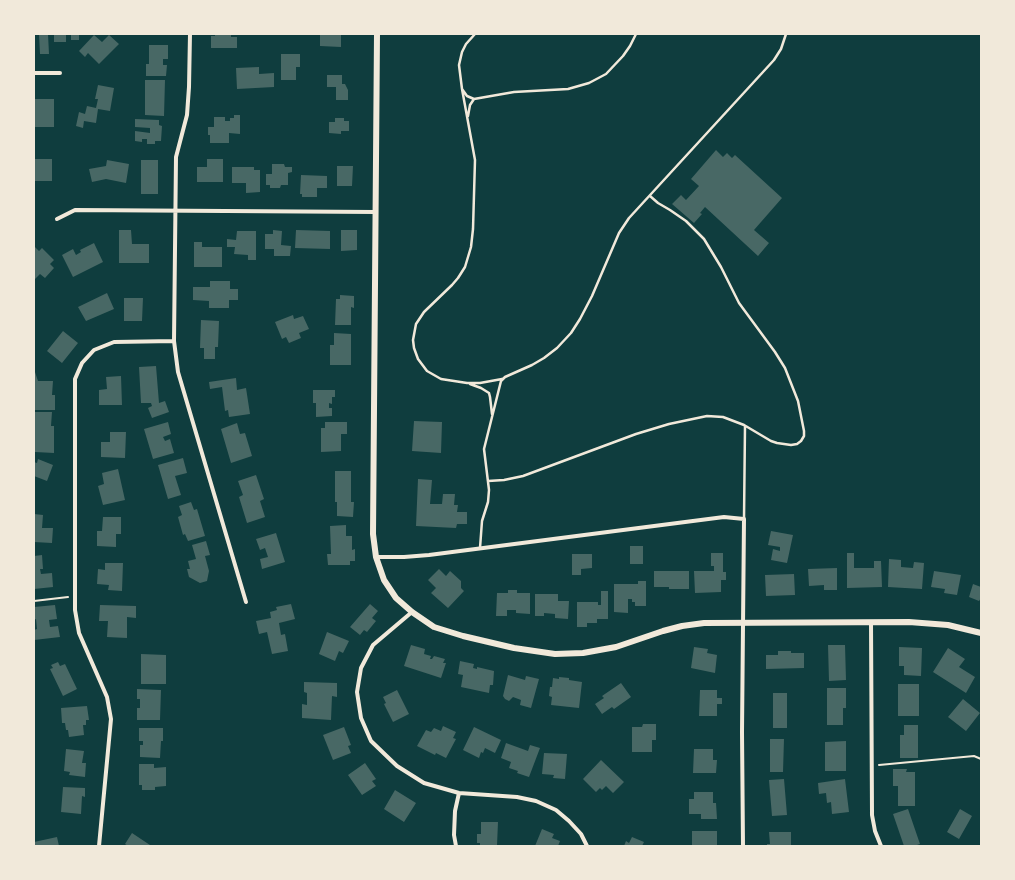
<!DOCTYPE html>
<style>
body{margin:0}
#map{position:relative;width:1015px;height:880px;overflow:hidden;background:#0f3d3e;font-family:Commissioner,sans-serif}
canvas{display:block}
.frame{position:absolute;inset:0;border:35px solid #f1e9da;pointer-events:none}
</style>
<div id="map">
<canvas width="1015" height="880"></canvas>
<div class="frame"></div>
</div>
<script>
const context = document.querySelector('canvas').getContext('2d');
context.lineJoin = 'round';
function fillPath(path, color) { context.fillStyle = color; context.fill(path, 'evenodd'); }
const shape = rows => new Path2D(rows.map(r => 'M' + r).join(''));
function stroke(path, color, width, dash) { context.strokeStyle = color; context.lineWidth = width; context.lineCap = dash ? 'butt' : 'round'; context.setLineDash(dash || []); context.stroke(path); }
const building = shape([
 [39,34,48,34,49,54,40,54],
 [54,34,66,34,66,42,54,42],
 [71,34,79,34,79,40,71,40],
 [215,34,231,34,231,37,237,37,237,48,211,48,211,36,215,36],
 [320,34,341,34,341,47,320,46],
 [94,35,102,42,109,35,119,44,99,64,88,53,85,57,79,51],
 [149,45,168,45,168,59,163,59,163,65,167,65,166,76,146,76,146,64,149,64],
 [281,54,300,54,300,67,296,67,296,80,281,80],
 [259,67,259,74,274,73,274,87,237,89,236,68],
 [327,75,342,75,342,84,345,84,348,90,348,100,336,100,336,87,327,87],
 [145,80,165,80,164,116,145,115],
 [98,85,114,88,110,111,98,109,96,123,84,121,83,128,76,126,79,112,85,114,87,106,96,108,98,99,95,99],
 [35,99,54,99,54,127,34,127],
 [234,115,240,115,240,134,229,133,229,143,210,143,210,135,208,135,208,127,214,127,214,117,225,117,225,121,230,121,230,118,234,118],
 [335,118,344,118,344,121,349,121,349,131,341,131,341,134,329,133,329,122,335,122],
 [135,119,159,120,159,125,162,126,161,141,155,141,155,144,147,144,147,139,142,139,142,142,135,141,135,131,150,133,150,128,135,127],
 [716,150,723,157,727,153,732,158,735,155,782,198,754,230,769,243,758,256,705,207,700,213,702,214,694,223,672,204,681,195,686,200,699,186,691,179],
 [34,159,52,159,52,181,34,181],
 [207,159,223,159,223,182,197,182,197,167,207,167],
 [107,160,129,164,126,183,106,179,92,182,89,169,106,166],
 [141,160,158,160,158,194,141,194],
 [272,164,284,164,285,167,292,167,292,172,288,173,288,185,281,185,280,188,270,188,270,185,266,185,266,174,272,174],
 [337,166,353,166,352,186,337,186],
 [232,167,254,167,254,170,260,170,260,192,246,193,246,183,232,183],
 [301,175,327,176,327,188,317,188,317,197,302,197,302,194,300,194],
 [119,230,131,230,132,244,149,244,149,263,119,263],
 [273,230,282,231,281,245,291,246,290,256,274,256,274,249,265,249,265,234,273,234],
 [296,230,330,231,330,249,295,248],
 [341,230,357,230,357,250,341,251],
 [237,231,256,231,256,260,248,260,248,255,234,254,235,247,227,247,227,239,236,240],
 [194,242,202,242,202,247,222,247,222,267,194,267],
 [94,243,103,262,73,277,62,255,73,249,76,255,81,252,80,250],
 [34,246,39,251,42,248,54,260,50,264,54,268,45,278,40,274,34,280],
 [210,281,230,281,230,289,238,289,238,300,229,300,229,308,209,308,209,301,193,300,193,287,210,287],
 [107,293,114,309,86,321,78,307],
 [340,295,354,296,354,308,351,307,351,325,335,325,336,299,340,299],
 [124,298,143,298,142,321,124,321],
 [293,315,294,319,303,316,309,329,299,333,301,338,289,343,286,337,282,339,275,322],
 [201,320,219,321,218,347,215,347,215,359,204,359,204,348,200,348],
 [63,331,78,343,62,363,47,351],
 [334,333,351,334,351,365,330,365,330,345,334,345],
 [156,366,159,403,165,401,169,412,152,418,148,408,152,406,151,403,141,403,139,367],
 [34,372,35,372,38,381,53,381,52,395,55,395,55,410,34,410],
 [121,376,122,405,99,405,99,390,107,389,106,377],
 [236,378,237,390,246,388,250,414,229,417,228,410,225,411,222,387,210,389,209,382],
 [313,390,335,390,335,397,332,397,332,404,329,403,329,408,332,408,332,416,316,417,316,403,313,403],
 [35,412,52,412,51,426,54,426,54,453,35,452],
 [414,421,442,422,441,453,412,451],
 [168,422,171,434,163,437,165,441,170,439,174,453,153,459,144,429],
 [325,422,347,422,347,434,341,434,341,451,321,452,321,428,325,428],
 [237,423,240,434,245,433,252,456,231,463,221,429],
 [110,432,126,432,125,458,101,457,101,442,110,442],
 [183,458,187,473,175,476,181,495,168,499,158,465],
 [38,459,53,465,47,481,34,476,34,462,37,463],
 [118,469,125,500,103,505,98,486,104,484,102,473],
 [335,471,351,471,351,502,354,502,353,517,337,516,337,502,335,502],
 [256,475,264,499,260,501,265,517,247,523,239,497,243,495,238,481],
 [418,479,432,480,430,504,442,504,443,494,455,494,454,505,458,505,457,512,467,512,467,524,457,524,456,528,416,526],
 [191,502,194,510,197,509,205,536,188,541,185,534,183,535,178,517,182,515,179,506],
 [34,514,43,515,42,528,53,528,52,543,34,542],
 [103,517,121,517,121,534,116,534,116,547,97,546,97,531,102,531],
 [346,525,346,536,352,536,352,550,355,549,355,561,350,561,350,565,328,565,327,554,331,554,330,526],
 [771,531,793,535,787,563,771,560,773,549,780,551,780,547,768,545],
 [276,533,285,562,262,569,260,559,268,557,265,548,260,550,256,539],
 [206,541,210,555,205,556,209,571,207,581,200,583,189,577,187,569,190,569,188,561,196,559,192,545],
 [630,546,643,546,643,564,630,564],
 [711,553,723,553,723,572,726,572,726,580,721,580,721,592,695,593,694,571,714,571,714,566,711,566],
 [847,553,854,553,854,568,874,568,874,561,881,561,882,587,847,588],
 [572,554,592,554,592,568,581,569,581,575,572,575],
 [42,555,43,569,40,569,41,574,52,573,53,587,34,589,34,556],
 [889,559,901,560,901,567,913,568,914,562,924,563,922,589,888,587],
 [105,563,123,563,122,591,108,590,109,585,97,584,98,569,105,570],
 [837,568,837,590,824,590,824,585,809,586,808,569],
 [439,569,446,576,450,571,461,581,461,588,464,591,448,608,431,593,436,588,428,580],
 [654,571,689,571,689,589,669,589,669,587,654,587],
 [934,571,961,575,957,595,944,593,945,589,931,587],
 [794,574,795,595,766,596,765,575],
 [638,581,646,581,646,606,635,606,635,602,632,602,632,599,628,599,628,613,614,612,614,584,638,584],
 [973,584,981,587,981,598,979,601,969,597],
 [508,590,517,590,517,593,530,593,530,614,516,613,516,610,507,610,507,616,496,616,497,593,508,593],
 [601,591,608,591,608,619,597,619,597,623,587,623,587,627,577,627,577,602,598,602,598,605,601,605],
 [535,594,558,594,558,601,569,601,568,619,555,618,555,614,544,613,544,616,535,616],
 [291,604,295,619,279,623,281,635,285,634,288,651,272,654,267,632,259,634,256,621,271,618,270,612,277,610,276,607],
 [370,604,378,611,372,618,376,621,367,632,364,630,360,635,350,627],
 [55,605,57,619,49,620,50,627,58,626,60,637,34,640,34,630,37,629,36,619,34,620,34,607],
 [100,605,136,606,136,618,127,617,127,638,107,637,108,621,99,621],
 [327,632,349,641,343,653,339,651,335,661,319,654],
 [411,645,425,649,424,654,431,656,430,659,432,659,434,656,445,659,443,663,446,663,441,678,404,666],
 [828,645,845,645,846,680,829,681],
 [694,647,708,649,707,653,717,655,715,673,691,668],
 [899,647,922,648,921,676,904,675,904,666,899,666],
 [948,648,965,659,959,667,975,677,966,693,933,672],
 [778,651,791,651,791,653,804,653,804,668,766,669,766,655,778,655],
 [141,654,166,655,166,684,141,684],
 [460,661,474,664,473,668,477,669,477,667,494,671,493,685,490,685,489,693,461,687,463,675,458,674],
 [58,662,60,666,65,664,77,689,63,696,50,669,53,668,51,665],
 [508,675,525,680,526,676,539,679,531,708,520,705,521,700,513,697,509,701,505,699,503,696],
 [559,677,569,678,569,680,582,682,579,708,551,705,552,697,549,696,550,687,552,687,553,678,559,679],
 [304,682,337,683,337,697,332,696,331,720,302,718,302,704,307,705,307,693,304,692],
 [621,683,631,697,614,709,612,707,602,714,595,704,604,698,602,696],
 [898,684,919,684,919,716,898,716],
 [827,688,846,688,846,708,843,708,843,725,827,725],
 [137,689,161,690,160,720,137,720,137,708,140,708,140,699,137,699],
 [397,690,409,714,393,722,384,704,386,703,383,697],
 [700,690,717,690,717,698,722,698,722,704,717,704,717,716,699,716],
 [773,693,787,693,787,728,773,728],
 [963,699,980,713,966,731,948,717],
 [87,706,89,720,86,720,86,725,83,725,84,735,69,737,68,730,66,730,65,723,62,723,61,708],
 [643,724,656,724,656,740,652,740,652,752,632,752,632,727,642,727],
 [904,725,918,725,918,758,900,758,900,735,904,735],
 [443,726,456,732,453,738,456,739,446,758,436,753,435,755,417,746,426,730,431,732,434,728,441,731],
 [344,727,351,745,348,746,351,753,333,760,323,735],
 [474,727,501,740,495,753,485,748,483,753,481,752,479,758,463,750],
 [139,728,163,728,163,741,161,741,160,758,140,757,140,745,143,745,143,741,139,741],
 [770,739,784,739,783,772,770,772],
 [846,741,846,771,825,771,825,742],
 [506,743,528,751,530,745,540,748,529,777,517,773,518,771,509,768,511,762,501,758],
 [66,749,84,751,82,763,86,763,85,777,69,775,70,772,64,771],
 [694,749,713,749,713,760,717,760,716,773,693,773],
 [544,753,567,754,565,779,553,778,554,775,542,774],
 [601,760,624,782,613,793,606,786,602,790,600,788,596,792,583,779],
 [365,763,376,779,372,781,376,786,362,795,348,775],
 [139,764,154,764,154,768,166,767,166,786,155,787,155,790,142,790,142,785,139,785],
 [893,769,907,769,906,772,915,772,915,806,898,806,898,786,893,786],
 [784,779,787,815,772,816,769,780],
 [845,779,849,812,832,814,831,802,827,803,826,793,819,794,818,783],
 [63,787,85,788,85,797,82,796,81,814,61,812],
 [395,790,416,803,404,822,384,809],
 [694,792,713,792,713,803,716,803,717,819,701,819,701,814,689,814,689,799,694,799],
 [908,809,920,844,914,846,904,846,893,814],
 [960,809,972,816,959,839,947,832],
 [481,822,498,822,497,846,480,846,480,843,477,843,477,834,481,834],
 [542,829,554,834,552,838,560,841,558,846,535,846],
 [692,831,717,831,717,846,692,846],
 [769,832,791,832,791,846,767,846,767,844,770,844],
 [132,833,150,845,150,846,128,846,125,844],
 [57,837,59,846,35,846,34,842],
 [632,837,644,842,642,846,624,846,626,841,629,843]
]);
const path = shape([
 [34,601,68,597],
 [879,765,974,756,981,759]
]);
const service = shape([
 [475,34,466,44,462,52,459,65,462,89,467,96,474,99,514,92,568,89,589,83,606,74,623,56,630,46,636,34],
 [462,89,475,160,473,229,471,247,465,267,458,278,452,285,424,312,416,324,413,340,414,348,418,359,427,371,441,379,467,383,480,383,502,379],
 [468,116,470,105,474,99],
 [470,384,481,388,489,393,490,397,492,414],
 [488,481,504,480,523,476,636,434,669,424,707,416,723,417,744,425,771,441,777,443,791,445,797,444,801,441,804,436,804,431,798,401,785,368,775,352,739,303,721,267,704,239,686,221,670,210,658,203,650,196],
 [744,519,745,426],
 [480,548,482,521,488,502,489,490,484,449,501,381,505,377,532,365,544,358,557,348,571,333,580,319,592,296,619,233,629,218,774,60,781,49,786,34]
]);
const minor = shape([
 [190,34,189,87,187,115,176,157,174,341,178,372,246,602],
 [34,73,60,73],
 [57,219,75,210,376,212],
 [376,557,404,557,429,555,724,517,744,519,742,732,743,846],
 [412,612,373,645,361,668,357,692,361,718,371,741,397,766,424,783,459,793,517,797,536,801,556,810,569,821,581,834,587,846],
 [871,622,872,815,875,831,881,846],
 [99,846,111,719,107,697,79,633,75,610,75,379,82,363,94,350,114,342,174,341],
 [456,846,454,835,455,811,459,793]
]);
const tertiary = shape([
 [377,34,373,534,376,557,384,580,396,598,412,612,434,627,463,636,514,648,555,654,583,653,616,647,663,631,682,626,704,623,909,622,948,625,981,633]
]);
fillPath(building, '#486865');
stroke(path, '#f1e9da', 2);
stroke(service, '#f1e9da', 2.5);
stroke(minor, '#f1e9da', 4);
stroke(tertiary, '#f1e9da', 6);
</script>
